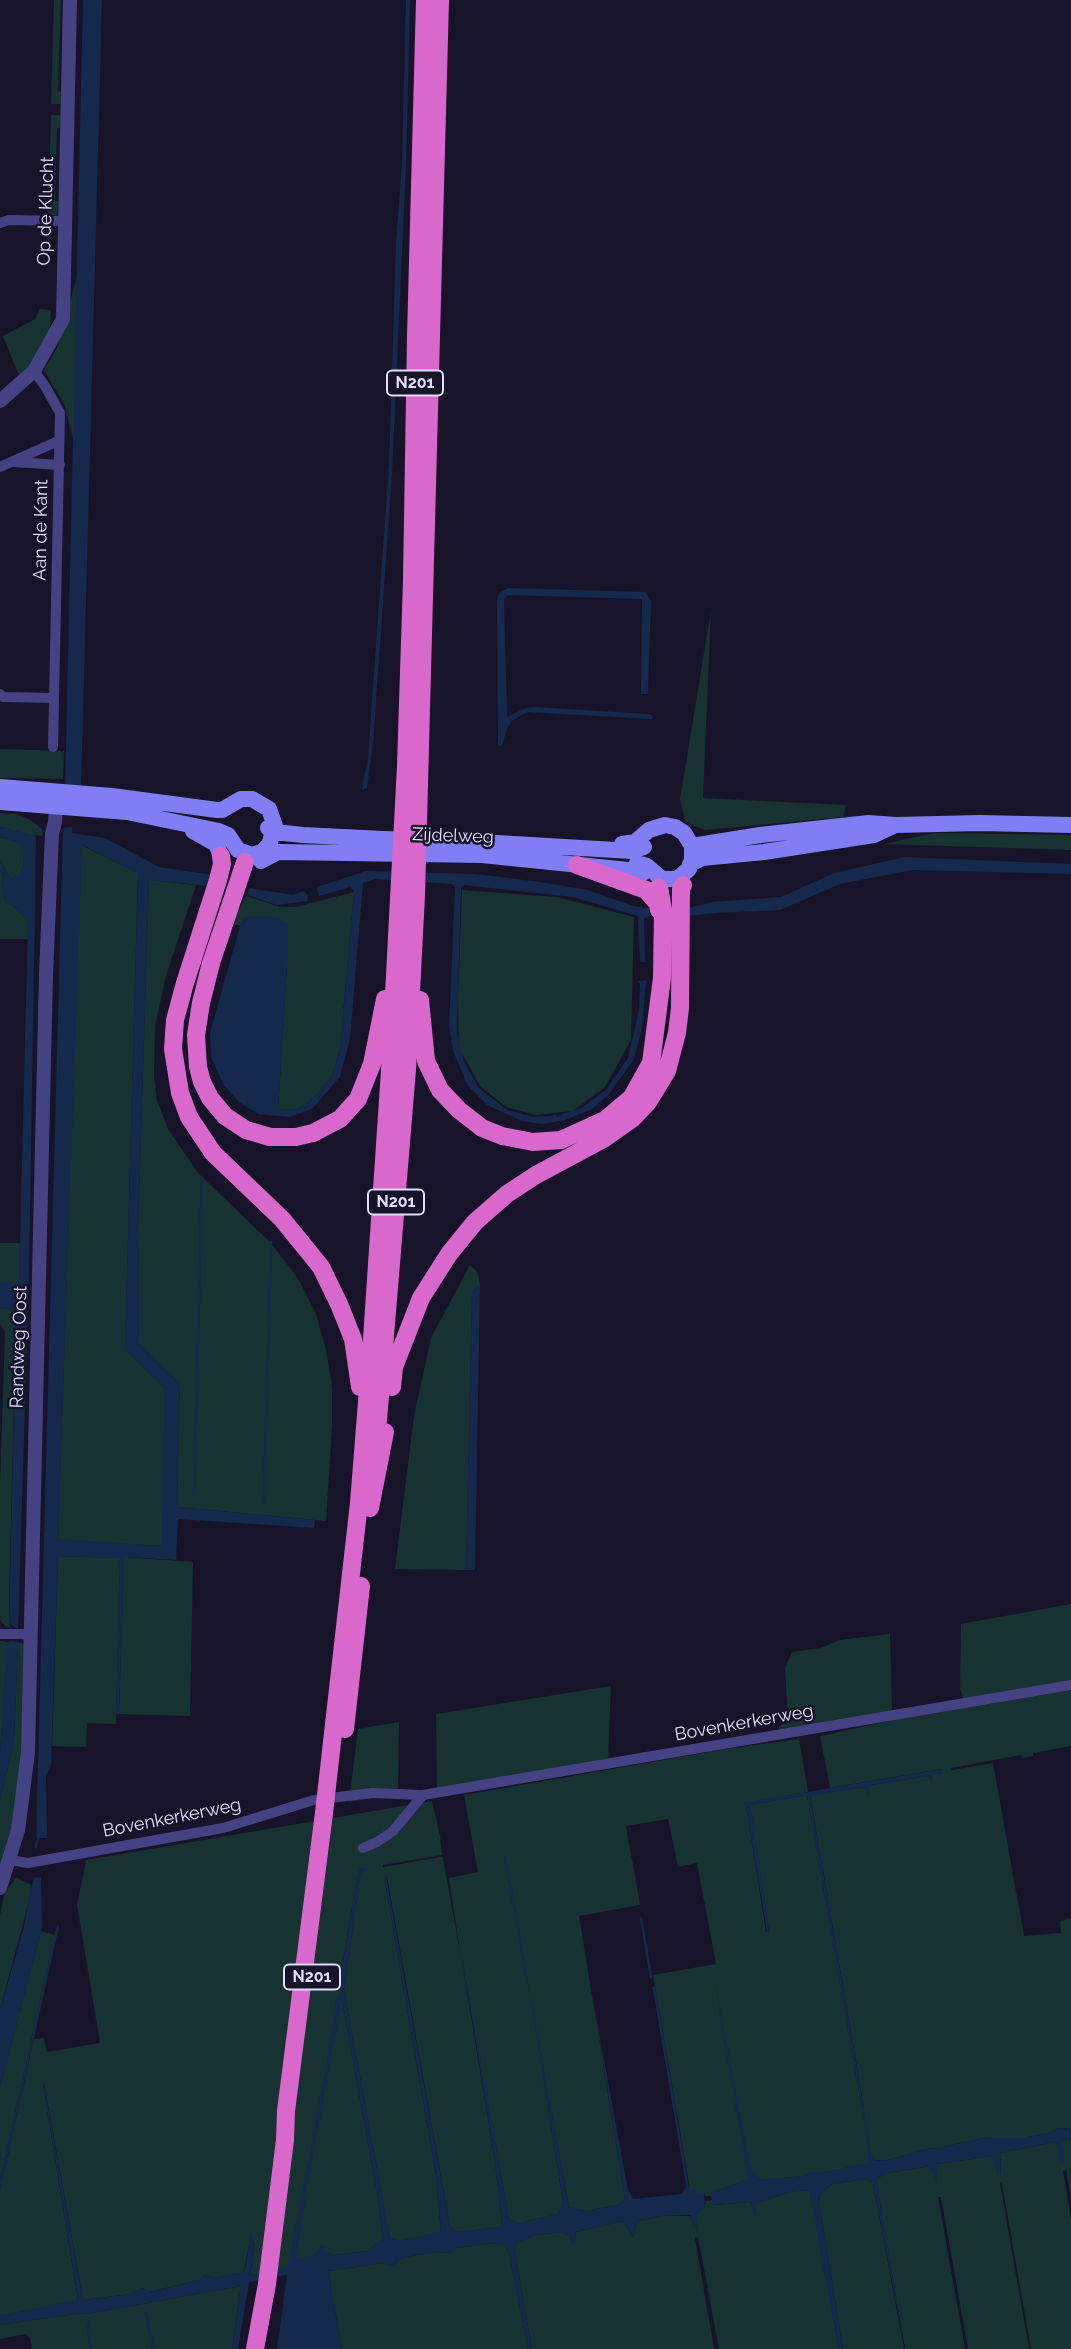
<!DOCTYPE html>
<style>
body{margin:0}
canvas{display:block;background:#171328}
</style>
<canvas width="1071" height="2349"></canvas>
<script>
const context = document.querySelector('canvas').getContext('2d');
context.lineJoin = 'round';
function fillPath(path, color) { context.fillStyle = color; context.fill(path, 'evenodd'); }
const shape = rows => new Path2D(rows.map(r => 'M' + r).join(''));
function stroke(path, color, width, dash) { context.strokeStyle = color; context.lineWidth = width; context.lineCap = dash ? 'butt' : 'round'; context.setLineDash(dash || []); context.stroke(path); }
function write(font, color, halo, rows, align = 'center') {
  context.font = font + ' Raleway,sans-serif'; context.lineWidth = 5; context.setLineDash([]); context.textBaseline = 'middle'; context.strokeStyle = halo; context.fillStyle = color; for (const [text, x, y, turn = 0] of rows) {
    context.save(); context.translate(x, y); context.rotate((+turn || 0) * Math.PI / 180); context.textAlign = isNaN(turn) ? turn : align; if (halo) context.strokeText(text, 0, 0); context.fillText(text, 0, 0); context.restore();
  }
}
const green = shape([
 [54,0,61,0,58,91,61,92,61,104,51,104],
 [51,115,61,115,60,128,57,128,55,201,58,201,57,215,48,215],
 [77,276,75,380,74,441,64,404,44,370,56,350,64,327],
 [40,309,51,310,50,331,29,366,19,376,3,336,35,319],
 [711,610,703,798,846,805,843,817,705,830,685,822,680,799],
 [0,749,64,751,63,779,0,778],
 [0,813,17,814,31,820,43,830,42,836,30,835,0,827],
 [934,833,1071,835,1071,850,884,844],
 [0,837,14,841,22,846,24,860,21,873,16,878,10,879,0,860],
 [81,845,138,873,125,1349,165,1388,162,1546,58,1540],
 [0,870,3,877,2,890,6,902,17,909,28,921,28,939,0,939],
 [149,880,196,885,166,976,155,1025,154,1077,157,1100,168,1129,198,1173,271,1243,299,1280,316,1314,326,1350,332,1387,332,1426,326,1521,177,1507,180,1384,139,1344,138,1231],
 [462,890,557,897,634,917,631,1040,605,1087,573,1111,536,1115,506,1107,480,1086,459,1048,458,997],
 [354,892,340,1049,332,1076,316,1096,298,1109,278,1110,287,966,245,918,240,926,232,924,246,896,280,907,296,907],
 [0,1243,20,1243,19,1282,0,1282],
 [470,1265,478,1273,480,1285,472,1292,466,1570,395,1569,414,1416,431,1338],
 [0,1308,15,1310,16,1315,9,1605,9,1624,12,1628,5,1626,0,1620,0,1484,5,1332,0,1323],
 [58,1556,120,1558,116,1724,87,1723,86,1747,52,1746],
 [124,1557,193,1562,190,1716,119,1714],
 [1071,1604,1071,1682,964,1700,960,1689,961,1624],
 [890,1634,892,1712,780,1731,779,1726,788,1721,785,1668,792,1652,821,1648,840,1640],
 [0,1641,7,1642,7,1661,0,1752],
 [18,1642,25,1645,22,1788,0,1877,0,1800,14,1741],
 [611,1686,608,1760,437,1788,436,1714],
 [1071,1689,1071,1746,1033,1753,1033,1756,1022,1758,1021,1755,951,1768,952,1770,993,1763,1024,1936,1061,1933,1060,1921,1071,1918,1071,2129,1059,2128,1046,2134,1028,2137,991,2137,945,2146,940,2149,930,2148,888,2160,869,2161,864,2164,817,2174,812,2172,804,2176,760,2180,746,2168,746,2180,711,2193,711,2196,705,2196,704,2193,697,2193,690,2189,653,1975,716,1964,697,1863,678,1867,668,1819,626,1826,640,1905,579,1916,625,2199,619,2205,585,2211,569,2207,536,2031,563,2202,558,2214,523,2222,515,2222,509,2219,462,1962,495,2162,502,2223,501,2227,458,2232,450,2227,387,1877,384,1876,436,2175,441,2232,400,2241,390,2238,386,2218,344,1991,361,1868,357,1877,341,1974,343,2005,378,2198,383,2239,367,2251,334,2255,327,2252,315,2255,288,2268,250,2275,255,2246,251,2233,244,2272,214,2278,205,2275,199,2280,149,2292,142,2288,131,2294,83,2300,44,2082,43,2085,78,2300,0,2316,0,2190,34,2039,44,2038,47,2052,100,2043,77,1905,86,1860,432,1801,440,1836,442,1855,383,1865,383,1867,441,1857,443,1858,461,1958,449,1878,478,1872,464,1795,726,1749,799,1739,808,1792,743,1804,746,1805,766,1932,769,1931,749,1805,807,1795,862,2110,864,2107,810,1795,866,1787,868,1795,870,1795,870,1785,929,1776,932,1784,932,1774,943,1772,941,1769,830,1788,820,1736,907,1717],
 [399,1722,398,1794,349,1802,358,1729],
 [16,1877,31,1885,30,1897,0,2010,0,1915,4,1895],
 [41,1931,55,1935,0,2179,0,2087],
 [1071,2139,1071,2199,1066,2170,1063,2171,1071,2219,1071,2349,1031,2349,1002,2184,1000,2183,1029,2349,968,2349,941,2197,938,2197,965,2349,905,2349,876,2179,887,2173,931,2166,937,2180,937,2164,993,2156,998,2174,1001,2175,1000,2153],
 [864,2179,873,2183,904,2349,843,2349,819,2201,820,2194,832,2184],
 [797,2190,809,2191,811,2194,839,2349,719,2349,698,2237,695,2238,714,2349,532,2349,515,2252,516,2244,534,2235,562,2232,569,2235,572,2244,574,2245,576,2232,623,2221,633,2237,638,2221,662,2216,690,2216,694,2228,697,2227,697,2213,705,2206,706,2201,712,2200,714,2205,751,2202,755,2216,757,2216,757,2203],
 [495,2243,505,2245,509,2254,528,2349,342,2349,328,2271,383,2263,391,2266,405,2257,437,2252,451,2253,457,2248],
 [241,2286,232,2349,32,2349,30,2338,26,2334,0,2339,0,2325,82,2313,87,2314]
]);
const water = shape([
 [83,0,102,0,81,789,65,788],
 [406,0,410,0,406,164,392,474,373,743,367,788,362,790,368,757,389,465,396,242,402,165],
 [508,588,645,592,651,601,648,694,641,694,642,599,508,595,504,599,507,717,526,708,535,707,648,714,653,716,652,719,527,712,513,720,507,728,502,746,498,746,497,598,499,593],
 [0,827,36,836,29,1277,18,1629,9,1624,16,1315,15,1310,0,1308,0,1282,19,1282,28,921,17,909,6,902,2,890,3,877,0,870,0,860,10,879,21,873,24,860,21,846,14,841,0,837],
 [72,827,72,833,105,838,159,867,213,875,209,886,149,880,138,1231,139,1344,180,1384,177,1507,315,1520,314,1528,178,1519,176,1560,124,1557,119,1714,116,1714,120,1558,58,1556,51,1766,46,1775,47,1838,36,1838,63,828],
 [82,845,138,873,125,1349,165,1388,161,1546,58,1539],
 [905,857,1071,864,1071,874,912,870,840,884,780,910,715,913,688,916,688,908,712,902,781,897,834,873],
 [366,871,476,874,540,882,588,890,633,906,650,908,650,917,644,918,645,962,640,962,638,916,573,897,464,885,461,887,457,1033,464,1062,478,1087,507,1110,534,1117,551,1116,556,1114,557,1116,581,1108,606,1090,628,1058,639,1010,640,984,638,981,646,980,642,1028,634,1059,609,1094,592,1109,565,1120,542,1124,522,1121,487,1105,468,1086,453,1051,449,1026,455,888,452,884,375,879,363,883,350,1039,340,1077,312,1109,290,1117,258,1114,239,1102,223,1084,211,1057,210,1033,240,926,245,918,252,916,276,917,288,924,287,966,278,1110,298,1109,316,1096,332,1076,340,1049,354,892,350,887,319,896,317,887],
 [249,888,293,895,303,891,308,895,307,901,277,905,247,895],
 [480,1285,475,1570,466,1570,472,1292],
 [12,1641,18,1642,14,1741,0,1800,0,1752,7,1642],
 [942,1769,943,1773,932,1774,932,1786,929,1776,870,1785,870,1795,868,1795,865,1787,810,1796,872,2155,875,2161,888,2160,930,2148,940,2149,945,2146,991,2137,1028,2137,1046,2134,1059,2128,1071,2129,1071,2139,1061,2141,1065,2162,1061,2163,1058,2147,1055,2142,1000,2153,1001,2175,998,2175,993,2156,937,2164,937,2183,931,2166,887,2173,876,2179,905,2349,873,2183,864,2179,832,2184,820,2194,819,2201,843,2349,839,2349,809,2191,797,2190,757,2203,757,2216,755,2217,751,2202,713,2205,711,2196,711,2193,746,2180,746,2168,713,1974,751,2170,760,2180,804,2176,813,2171,817,2174,863,2164,868,2161,868,2145,807,1795,750,1805,769,1931,767,1932,746,1806,743,1803],
 [361,1868,369,1869,362,1872,360,1878,344,1991,390,2238,400,2241,441,2231,436,2175,384,1876,386,1876,450,2227,458,2232,500,2227,502,2223,495,2162,463,1961,509,2219,515,2222,523,2222,558,2214,563,2201,526,1973,569,2207,585,2211,619,2205,625,2199,591,1989,628,2190,633,2199,682,2194,687,2185,697,2193,704,2193,705,2206,697,2213,697,2227,694,2228,690,2215,662,2216,638,2221,633,2237,623,2221,576,2232,575,2245,572,2245,569,2235,562,2232,534,2235,516,2244,515,2252,532,2349,528,2349,509,2254,505,2246,495,2243,457,2248,451,2253,437,2252,405,2257,391,2266,383,2263,328,2271,342,2349,277,2349,287,2275,249,2282,238,2349,232,2349,241,2286,87,2314,82,2313,0,2325,0,2316,78,2299,43,2085,43,2079,83,2300,131,2294,142,2288,150,2292,199,2280,205,2275,214,2278,243,2272,246,2265,251,2231,255,2246,250,2275,288,2267,327,2062,336,2000,340,1997,341,1974,357,1877],
 [341,2003,343,2005,378,2198,383,2238,367,2251,334,2255,327,2252,324,2246,320,2247,315,2255,297,2259,305,2199],
 [35,1877,41,1878,42,1928,0,2087,0,2010,24,1927,31,1887],
 [57,1925,59,1926,0,2190,0,2179]
]);
const stream = shape([
 [194,1496,202,1177],
 [264,1501,271,1242],
 [36,1847,39,1835],
 [505,1857,526,1973],
 [641,1918,651,1977],
 [654,1988,688,2189],
 [146,2313,153,2349],
 [87,2324,91,2349]
]);
const minor = shape([
 [0,223,9,220,65,221],
 [34,371,45,386,60,413,53,747],
 [14,462,60,465],
 [0,467,56,442],
 [0,694,3,697,54,698],
 [0,1634,31,1634],
 [363,1848,377,1842,393,1831,423,1795],
 [9,1860,28,1863,223,1828,314,1800,372,1793,423,1795,1071,1685]
]);
const tertiary = shape([
 [0,401,34,371,63,319,70,0],
 [0,1888,18,1830,28,1752,46,974,52,834,55,822,56,806]
]);
const secondary = shape([
 [0,787,112,796,217,810,222,810,241,799,252,799,269,809,275,826,269,845,262,852,252,855,238,850,228,835,219,831,127,812,0,802],
 [268,828,275,832,303,835,383,839,480,842,632,851,644,847],
 [193,831,216,844,221,856],
 [622,844,635,842,649,830,665,825,675,827,684,833,692,846,692,859,689,869,677,879,662,879,647,866,637,863],
 [692,846,760,835,868,823,895,825,980,823,1071,825],
 [261,861,278,852,482,855,638,871,643,873],
 [690,864,702,858,764,852,874,835,893,826]
]);
const trunk = shape([
 [221,856,222,864,218,880,185,983,175,1020,173,1049,180,1093,189,1117,213,1153,282,1219,321,1267,339,1304,353,1339,360,1387],
 [245,862,211,963,201,1003,196,1035,198,1067,202,1082,210,1098,225,1116,246,1130,270,1137,296,1137,313,1133,340,1119,358,1099,372,1064,385,999],
 [577,865,646,890,658,904,659,910],
 [420,1000,426,1061,440,1090,459,1110,482,1128,502,1136,533,1142,561,1140,605,1120,632,1097,651,1063,662,978,663,910,659,887],
 [392,1387,394,1367,421,1298,449,1254,475,1222,507,1194,536,1175,605,1138,632,1119,648,1102,667,1071,677,1033,680,1008,681,889,683,885],
 [376,1444,407,1070,416,895,440,0],
 [370,1508,385,1432],
 [345,1729,361,1586],
 [255,2349,267,2284,285,2140,286,2111,324,1813,359,1503,372,1339,390,1070,406,766,412,579,416,337,425,0]
]);
const shields = [
 [415,383,56],
 [396,1202,56],
 [312,1977,56]
];
const shieldNames = [
 ["N201",415,383],
 ["N201",396,1202],
 ["N201",312,1977]
];
const streetNames = [
 ["Op de Klucht",46,211,-88],
 ["Aan de Kant",41,530,-89],
 ["Zijdelweg",453,836,2],
 ["Randweg Oost",19,1347,-88],
 ["Bovenkerkerweg",744,1723,-10],
 ["Bovenkerkerweg",172,1818,-11]
];
fillPath(green, '#163231');
fillPath(water, '#14294b');
stroke(stream, '#14294b', 2.5);
stroke(minor, '#454283', 10);
stroke(tertiary, '#454283', 14);
stroke(secondary, '#817df3', 16);
stroke(trunk, '#d868cc', 18);
for (const [x, y, w] of shields) { const box = new Path2D(); box.roundRect(x - w / 2, y - 12.5, w, 25, 5); context.fillStyle = '#171328'; context.fill(box); stroke(box, '#e1ddfc', 2); }
write('bold 16px', '#e1ddfc', null, shieldNames);
write('18px', '#e1ddfc', '#171328', streetNames);
</script>
